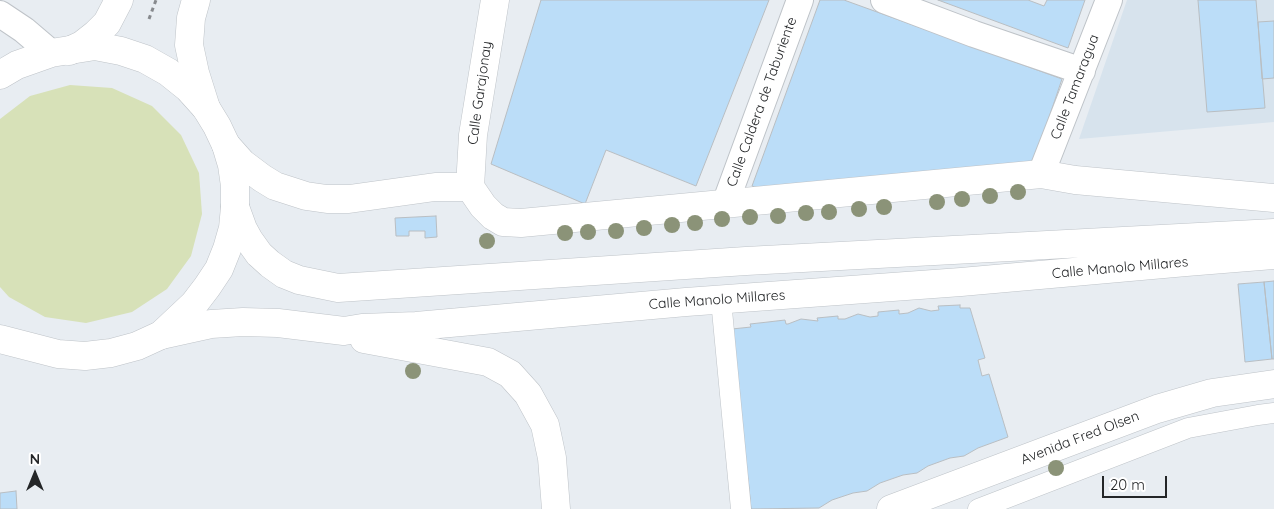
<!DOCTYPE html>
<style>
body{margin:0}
#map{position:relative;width:1274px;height:509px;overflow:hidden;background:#e8edf2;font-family:Quicksand,sans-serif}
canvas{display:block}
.north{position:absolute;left:10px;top:449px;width:50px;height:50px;-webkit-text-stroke:4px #fff;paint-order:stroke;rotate:0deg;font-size:14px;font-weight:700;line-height:20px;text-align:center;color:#242628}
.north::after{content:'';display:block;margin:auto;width:18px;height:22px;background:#242628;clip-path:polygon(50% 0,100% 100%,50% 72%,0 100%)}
.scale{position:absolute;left:1102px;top:476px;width:65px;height:22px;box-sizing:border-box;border:2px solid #242628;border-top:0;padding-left:6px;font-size:15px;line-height:18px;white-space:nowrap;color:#242628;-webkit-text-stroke:4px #fff;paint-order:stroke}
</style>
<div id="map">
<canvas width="1274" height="509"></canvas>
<div class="north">N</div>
<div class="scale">20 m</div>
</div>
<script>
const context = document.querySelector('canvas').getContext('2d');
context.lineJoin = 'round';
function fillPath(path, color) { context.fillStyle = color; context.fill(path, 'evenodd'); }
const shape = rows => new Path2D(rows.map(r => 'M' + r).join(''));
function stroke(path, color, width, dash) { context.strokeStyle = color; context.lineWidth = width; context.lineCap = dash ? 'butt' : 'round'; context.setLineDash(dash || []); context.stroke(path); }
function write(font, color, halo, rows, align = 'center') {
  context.font = font + ' Quicksand,sans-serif'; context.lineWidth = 5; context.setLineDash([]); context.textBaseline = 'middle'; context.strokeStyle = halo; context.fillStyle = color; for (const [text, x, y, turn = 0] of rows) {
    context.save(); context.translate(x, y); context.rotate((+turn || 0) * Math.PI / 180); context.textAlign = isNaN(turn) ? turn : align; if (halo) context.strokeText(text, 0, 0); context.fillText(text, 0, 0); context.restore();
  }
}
const built = shape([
 [1127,0,1274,0,1274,122,1079,139]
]);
const green = shape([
 [70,85,112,88,152,106,181,135,199,173,202,214,191,256,167,289,132,312,86,323,45,317,9,297,0,287,0,119,30,96]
]);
const building = shape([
 [541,0,769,0,696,186,606,150,585,204,491,164,541,0],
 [820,0,844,0,1062,79,1032,168,784,197,752,186,820,0],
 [938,0,1028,0,1044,6,1047,0,1085,0,1068,48,938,0],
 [1198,0,1256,0,1265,108,1207,112,1198,0],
 [1274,21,1274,78,1262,79,1258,22,1274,21],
 [436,216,437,237,425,238,425,231,409,231,409,236,396,236,395,218,436,216],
 [1274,281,1274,359,1272,359,1264,282,1274,281],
 [1264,282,1272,359,1245,362,1238,284,1264,282],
 [960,305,960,308,970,308,985,358,978,360,982,376,989,374,1008,437,978,448,964,456,950,458,928,466,917,473,903,475,880,483,867,491,853,493,832,500,819,508,751,509,748,478,745,478,732,329,751,327,750,324,768,322,785,320,786,324,788,324,801,319,818,321,817,318,838,316,838,319,845,319,858,314,870,317,878,316,878,312,899,310,899,314,908,313,919,308,931,311,939,310,938,306,960,305],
 [16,491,17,509,0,509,0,493,16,491]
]);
const path = shape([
 [149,19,156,0]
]);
const pedestrian = shape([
 [721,300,741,509],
 [978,509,1188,428,1258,415,1274,413]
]);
const minor = shape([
 [884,0,974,34,1082,71],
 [0,14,24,30,51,53],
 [1041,174,1109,0],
 [725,204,800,0]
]);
const tertiary = shape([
 [226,145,242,163,262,178,275,186,306,196,327,199,349,199,435,187,470,187],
 [470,187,483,206,493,216,503,222,521,223,1041,174,1075,180,1274,198],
 [470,187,473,135,495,0]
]);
const secondary = shape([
 [235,207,243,229,249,240,259,254,270,264,284,274,299,280,338,288,746,261,1274,233],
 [161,335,211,324,243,322,278,323,344,331,362,328,416,326,686,302,961,282,1186,262,1274,255],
 [364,339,488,362,510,374,528,394,545,425,552,458,556,509],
 [891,509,1157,409,1212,393,1274,384]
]);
const primary = shape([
 [196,0,191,18,189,45,195,73,206,108],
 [69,51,82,45,96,34,107,23,119,0]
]);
const trunk = shape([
 [0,75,17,65,51,53,95,46,121,51,145,59,168,72,188,88,206,108,217,126,226,145,232,165,235,186,235,207,233,228,227,249,219,269,207,287,194,304,161,335,137,346,111,353,85,356,58,354,0,339]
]);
const trees = [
 [1018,192],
 [990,196],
 [962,199],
 [937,202],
 [884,207],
 [859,209],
 [829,212],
 [806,213],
 [778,216],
 [750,217],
 [722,219],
 [695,223],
 [672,225],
 [644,228],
 [616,231],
 [588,232],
 [565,233],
 [487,241],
 [413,371],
 [1056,468]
];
const streetNames = [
 ["Calle Tamaragua",1075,87,-69],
 ["Calle Garajonay",480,93,-82],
 ["Calle Caldera de Taburiente",762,102,-70],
 ["Calle Manolo Millares",1120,268,-5],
 ["Calle Manolo Millares",717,300,-4],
 ["Avenida Fred Olsen",1080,438,-21]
];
fillPath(built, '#d7e3ed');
fillPath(green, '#d7e1b8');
fillPath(building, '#bbddf8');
stroke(building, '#b9bec2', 1);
stroke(pedestrian, '#bec3c8', 21);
stroke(minor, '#bec3c8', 28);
stroke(tertiary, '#bec3c8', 29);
stroke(secondary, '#bec3c8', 29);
stroke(primary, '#bec3c8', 29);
stroke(trunk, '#bec3c8', 29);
stroke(path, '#878a8e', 3, [4, 4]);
stroke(pedestrian, '#fff', 20);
stroke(minor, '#fff', 26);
stroke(tertiary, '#fff', 28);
stroke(secondary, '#fff', 28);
stroke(primary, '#fff', 28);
stroke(trunk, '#fff', 28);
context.fillStyle = '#8b9378';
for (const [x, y] of trees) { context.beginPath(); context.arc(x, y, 8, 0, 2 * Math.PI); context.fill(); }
write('14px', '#242628', '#fff', streetNames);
</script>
